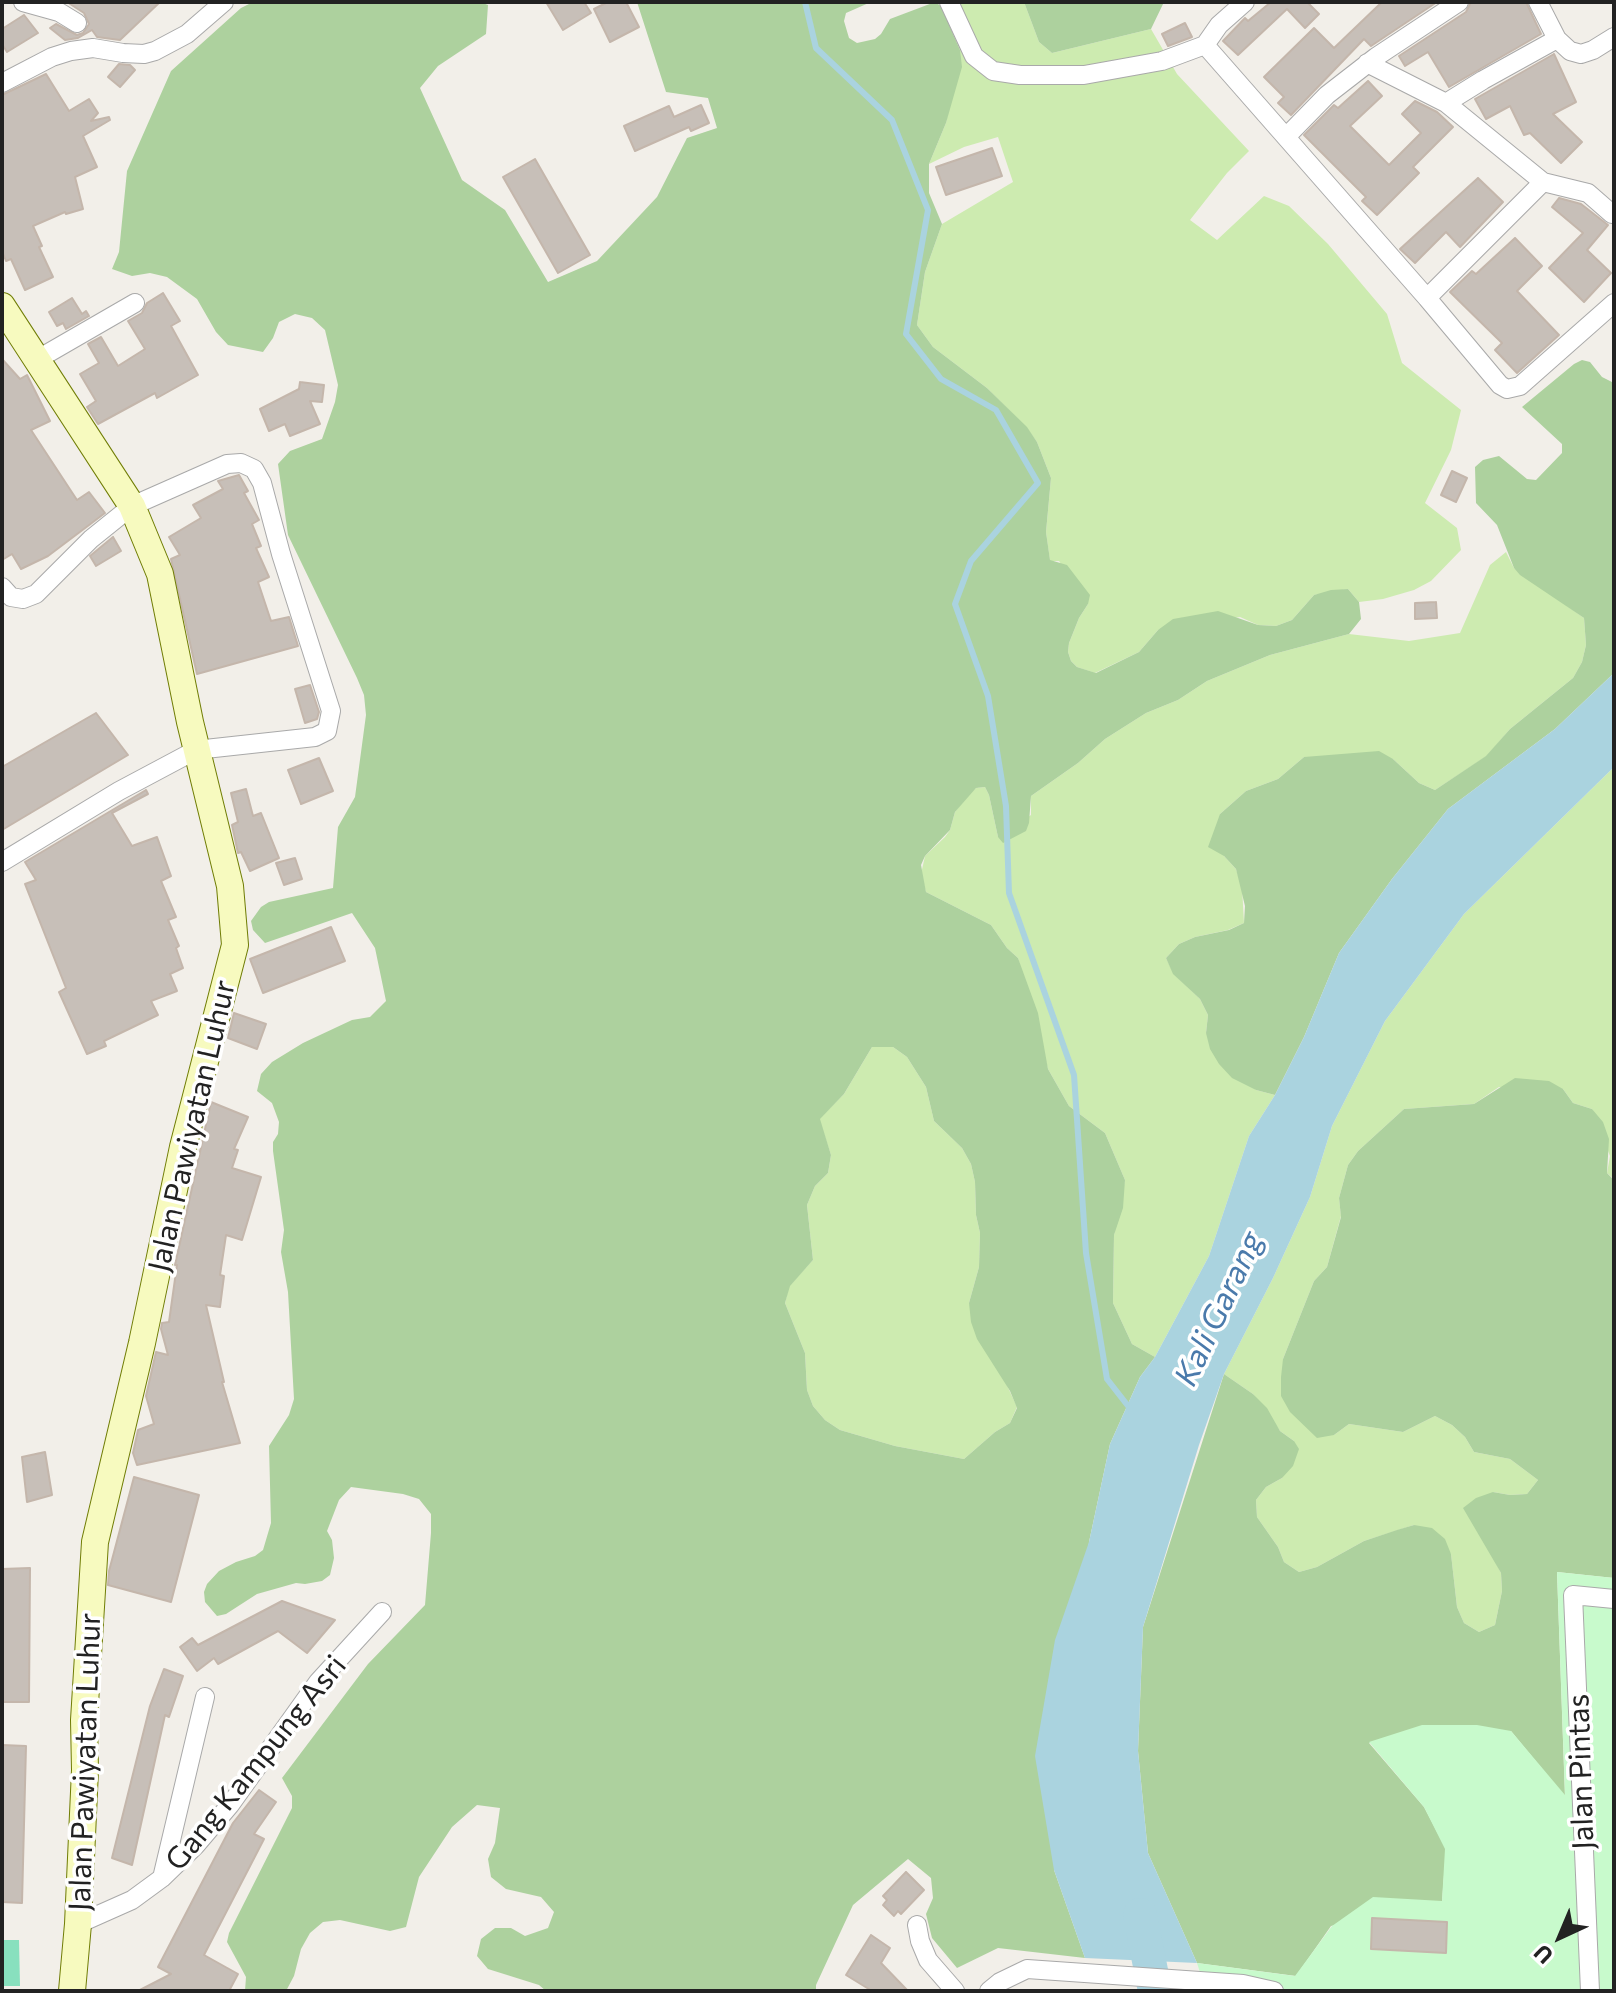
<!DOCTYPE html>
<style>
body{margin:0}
#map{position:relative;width:1616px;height:1993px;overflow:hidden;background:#f2efe9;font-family:Commissioner,sans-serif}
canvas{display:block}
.frame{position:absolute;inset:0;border:4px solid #222;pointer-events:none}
.north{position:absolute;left:1520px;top:1897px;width:80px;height:80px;-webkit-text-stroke:6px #fff;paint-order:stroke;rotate:224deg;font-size:22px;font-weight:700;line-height:32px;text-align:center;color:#222}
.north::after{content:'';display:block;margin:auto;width:28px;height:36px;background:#222;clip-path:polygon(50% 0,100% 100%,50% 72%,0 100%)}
</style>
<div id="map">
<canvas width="1616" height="1993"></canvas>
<div class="frame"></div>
<div class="north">U</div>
</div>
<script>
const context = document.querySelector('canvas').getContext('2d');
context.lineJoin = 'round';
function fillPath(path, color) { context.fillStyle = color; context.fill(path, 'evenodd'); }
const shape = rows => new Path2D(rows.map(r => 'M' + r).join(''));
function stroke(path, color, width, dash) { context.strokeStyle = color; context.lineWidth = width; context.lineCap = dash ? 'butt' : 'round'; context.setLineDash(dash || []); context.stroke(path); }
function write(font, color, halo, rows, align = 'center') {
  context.font = font + ' Commissioner,sans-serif'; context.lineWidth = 7; context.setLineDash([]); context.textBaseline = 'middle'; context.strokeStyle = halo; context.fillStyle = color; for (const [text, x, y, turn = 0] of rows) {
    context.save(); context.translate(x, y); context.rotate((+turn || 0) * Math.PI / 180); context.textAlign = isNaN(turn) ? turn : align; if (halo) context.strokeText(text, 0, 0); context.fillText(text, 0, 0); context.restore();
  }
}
const grass = shape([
 [944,2,1024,2,1039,42,1052,53,1151,29,1177,74,1249,151,1227,173,1190,220,1217,240,1264,196,1289,206,1328,244,1387,314,1402,363,1461,410,1451,450,1425,503,1457,528,1461,550,1431,581,1414,590,1383,599,1359,602,1348,589,1314,595,1292,620,1276,626,1258,625,1240,617,1158,630,1139,652,1095,673,1077,667,1071,661,1068,652,1069,643,1079,618,1088,604,1059,561,1050,561,1046,532,1051,478,1037,442,1026,427,987,388,933,347,917,325,925,272,942,224,1013,182,998,137,964,147,929,164,946,123,960,50,941,6],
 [1506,552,1514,568,1584,618,1586,645,1582,662,1573,678,1510,729,1487,756,1435,790,1419,783,1393,759,1304,757,1278,779,1246,791,1220,814,1224,856,1236,869,1242,887,1244,923,1228,930,1195,937,1179,944,1166,958,1174,974,1200,999,1208,1015,1206,1033,1256,1090,1275,1095,1249,1136,1209,1256,1155,1357,1132,1344,1113,1303,1114,1235,1125,1180,1105,1133,1069,1106,1048,1069,1018,958,1007,948,991,925,926,892,921,874,925,856,945,837,950,830,955,812,968,794,976,788,985,787,989,795,998,837,1031,815,1031,796,1078,763,1105,739,1146,713,1178,700,1207,681,1270,655,1349,634,1409,641,1460,633,1490,565],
 [1614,767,1614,1179,1607,1173,1610,1156,1592,1109,1573,1103,1563,1089,1499,1087,1474,1104,1404,1109,1358,1151,1348,1165,1339,1198,1341,1216,1327,1267,1314,1281,1283,1359,1334,1435,1349,1424,1403,1432,1435,1416,1452,1425,1465,1437,1474,1452,1510,1459,1538,1480,1527,1494,1510,1495,1493,1492,1493,1557,1501,1573,1502,1591,1495,1625,1479,1632,1464,1623,1457,1607,1451,1554,1414,1525,1364,1541,1317,1567,1299,1572,1284,1562,1278,1547,1257,1517,1256,1500,1266,1487,1282,1478,1294,1441,1280,1431,1253,1394,1224,1374,1273,1278,1310,1197,1332,1126,1385,1021,1464,914],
 [872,1047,893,1047,907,1057,926,1087,934,1121,962,1148,971,1164,975,1182,976,1215,980,1233,979,1267,969,1303,1017,1407,1010,1423,995,1432,964,1459,895,1446,840,1430,825,1420,813,1406,807,1390,805,1353,785,1303,789,1286,813,1260,807,1205,815,1186,828,1173,831,1155,819,1119,844,1094]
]);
const forest = shape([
 [253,2,480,2,488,5,486,34,438,66,420,88,462,180,505,210,548,282,597,261,657,197,687,138,717,128,708,98,666,92,637,2,871,2,846,13,844,21,849,38,857,43,875,39,881,34,890,19,935,2,941,6,960,50,962,67,946,123,929,164,929,193,942,224,925,272,917,325,933,347,987,388,1027,427,1037,442,1051,478,1046,532,1050,560,1067,565,1090,595,1088,604,1079,618,1069,643,1068,652,1071,661,1077,667,1096,673,1139,652,1158,630,1173,619,1218,611,1258,625,1276,626,1292,620,1314,595,1331,590,1348,589,1359,602,1361,619,1349,634,1270,655,1207,681,1178,700,1146,713,1105,739,1078,763,1031,796,1029,823,1026,831,1003,843,998,837,989,795,985,787,976,788,955,812,950,830,925,856,921,865,926,892,991,925,1007,948,1018,958,1038,1013,1048,1069,1069,1106,1105,1133,1125,1180,1123,1208,1114,1235,1113,1303,1132,1344,1155,1357,1140,1377,1110,1444,1089,1542,1054,1870,1085,1958,998,1948,957,1968,932,1938,926,1914,933,1898,931,1878,908,1859,853,1905,816,1985,816,1991,546,1991,539,1985,488,1969,477,1956,481,1939,495,1928,511,1928,525,1936,548,1928,554,1912,541,1897,506,1889,491,1877,488,1859,495,1843,500,1808,477,1805,452,1827,419,1877,406,1927,390,1931,340,1920,323,1922,310,1933,301,1949,294,1976,286,1991,245,1991,246,1977,227,1942,229,1933,292,1808,292,1796,282,1778,368,1664,425,1605,431,1533,431,1514,419,1499,403,1494,351,1487,339,1500,327,1531,332,1540,334,1558,330,1575,322,1581,305,1584,296,1583,257,1594,226,1614,217,1616,205,1602,204,1592,207,1584,219,1571,236,1562,255,1556,263,1550,271,1523,269,1446,289,1415,294,1399,288,1292,281,1252,284,1230,273,1151,273,1142,278,1134,279,1122,272,1103,257,1091,261,1074,272,1062,303,1043,352,1020,370,1017,386,1001,375,948,352,913,265,943,253,930,251,921,261,907,269,902,333,888,338,827,355,797,366,715,364,695,357,678,288,535,278,464,290,451,322,439,335,402,338,385,325,330,312,318,295,314,279,322,273,338,263,352,228,345,216,332,197,299,167,277,150,273,132,276,112,269,119,252,127,171,171,71,241,8],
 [872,1047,893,1047,907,1057,926,1087,934,1121,962,1148,971,1164,975,1182,976,1215,980,1233,979,1267,969,1303,971,1322,977,1339,1010,1391,1017,1408,1010,1423,995,1432,964,1459,895,1446,840,1430,825,1420,813,1406,807,1390,805,1353,785,1303,790,1286,813,1260,807,1205,815,1186,828,1173,831,1155,820,1119,844,1094],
 [1024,2,1164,2,1151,29,1052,53,1039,42],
 [1582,360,1590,362,1602,377,1614,383,1614,673,1555,729,1448,809,1392,879,1339,953,1304,1037,1275,1095,1256,1090,1232,1078,1219,1064,1210,1049,1206,1033,1208,1015,1200,999,1173,974,1166,958,1179,944,1195,937,1229,930,1244,923,1245,906,1236,869,1224,856,1208,847,1220,814,1246,791,1278,779,1304,757,1379,751,1393,759,1419,783,1435,790,1486,756,1510,729,1573,678,1582,662,1586,645,1584,618,1520,575,1514,568,1497,525,1476,503,1475,467,1483,460,1499,456,1527,479,1536,480,1562,453,1562,444,1522,407,1574,364],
 [1515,1078,1549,1081,1563,1089,1573,1103,1592,1109,1603,1122,1609,1139,1607,1173,1614,1180,1614,1578,1557,1572,1565,1797,1511,1731,1369,1743,1424,1807,1446,1849,1442,1901,1331,1926,1296,1976,1197,1963,1148,1853,1138,1751,1143,1627,1224,1374,1253,1394,1267,1408,1280,1431,1294,1441,1299,1449,1293,1466,1282,1478,1266,1487,1256,1500,1257,1517,1278,1547,1284,1562,1299,1572,1317,1567,1364,1541,1397,1530,1414,1525,1432,1528,1445,1539,1451,1554,1457,1607,1464,1623,1479,1632,1495,1625,1502,1591,1501,1573,1463,1508,1476,1498,1493,1492,1510,1495,1527,1494,1538,1480,1510,1459,1474,1452,1465,1437,1452,1425,1435,1416,1403,1432,1349,1424,1334,1435,1317,1438,1290,1412,1281,1396,1281,1377,1283,1359,1314,1281,1327,1267,1341,1217,1339,1198,1348,1165,1358,1151,1404,1109,1474,1104]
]);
const park = shape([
 [1557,1572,1614,1578,1614,1991,1206,1991,1197,1963,1295,1976,1332,1926,1373,1897,1442,1901,1445,1849,1424,1807,1369,1742,1422,1725,1477,1725,1511,1731,1565,1795]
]);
const pitch = shape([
 [2,1940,19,1940,20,1986,2,1986]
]);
const water = shape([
 [1614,673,1614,767,1464,914,1385,1021,1332,1126,1310,1197,1273,1278,1224,1374,1199,1445,1143,1627,1138,1751,1148,1853,1197,1963,1085,1958,1054,1870,1035,1756,1055,1640,1089,1542,1110,1444,1140,1377,1155,1357,1209,1256,1249,1136,1275,1095,1304,1037,1339,953,1392,879,1448,809,1555,729]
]);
const stream = shape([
 [805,2,816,48,892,120,928,210,906,334,941,379,996,410,1038,483,971,561,955,604,988,696,1006,806,1009,893,1074,1075,1086,1253,1107,1379,1132,1411]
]);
const river = shape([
 [1140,1915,1155,1991]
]);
const building = shape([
 [67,2,160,2,120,40,97,37,92,30,78,38,65,40,50,28,56,24,77,35,83,33,89,24,84,13,67,2],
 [546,2,584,2,591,13,563,30,546,2],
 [608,2,626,2,639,27,610,42,594,9,608,2],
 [1271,2,1307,2,1319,14,1305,28,1287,9,1238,55,1223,41,1245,18,1248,21,1271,2],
 [1382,2,1437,2,1371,46,1364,39,1291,115,1278,103,1284,97,1264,77,1314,28,1334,48,1382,2],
 [1471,2,1526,2,1541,34,1449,87,1428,52,1405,66,1399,56,1466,12,1471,2],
 [24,15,38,33,7,52,2,44,2,29,24,15],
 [1185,23,1192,37,1168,46,1162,34,1185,23],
 [1554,54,1576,102,1553,114,1582,142,1561,163,1530,133,1524,135,1510,106,1486,119,1475,99,1554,54],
 [119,64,130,65,135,70,120,87,108,77,119,64],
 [46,74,69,111,89,99,98,113,91,121,109,117,110,120,83,136,97,167,75,177,83,209,66,214,65,212,33,226,42,246,39,247,53,277,25,290,11,259,6,261,2,251,2,95,46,74],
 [1368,81,1382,96,1350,126,1389,165,1421,133,1402,114,1415,101,1437,112,1453,127,1413,167,1419,173,1377,215,1362,201,1366,197,1304,135,1334,105,1338,108,1368,81],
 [701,105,709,123,691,131,689,127,635,151,624,126,669,106,674,117,701,105],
 [992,148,1002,176,946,195,936,167,992,148],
 [535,159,590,255,558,273,503,177,535,159],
 [1478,178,1503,202,1460,247,1446,232,1415,263,1400,249,1478,178],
 [1559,198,1581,204,1608,225,1587,250,1611,273,1584,302,1549,268,1583,233,1552,207,1559,198],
 [1515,238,1542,266,1517,291,1559,335,1517,373,1495,350,1502,343,1450,292,1472,271,1476,274,1515,238],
 [163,293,180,321,171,326,198,375,157,398,155,393,98,424,87,407,96,401,80,374,99,363,88,344,101,337,118,366,145,349,128,321,142,313,147,303,163,293],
 [72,298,82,314,86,311,89,316,66,329,63,323,57,326,49,312,72,298],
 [2,359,20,379,27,375,50,421,31,430,77,500,89,492,105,513,48,556,21,569,12,554,2,560,2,359],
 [300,382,324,385,322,402,310,401,320,424,290,436,285,424,269,431,260,409,299,389,300,382],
 [1452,471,1467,478,1456,502,1441,495,1452,471],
 [239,475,248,491,244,493,259,520,252,524,261,546,256,548,269,577,258,582,271,621,289,617,298,646,197,674,171,559,180,555,169,537,201,518,193,505,223,489,218,481,239,475],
 [113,537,121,551,96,566,90,556,113,537],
 [1436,602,1437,618,1415,619,1415,603,1436,602],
 [310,685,319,712,317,719,305,723,295,689,310,685],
 [96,713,128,755,2,830,2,767,96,713],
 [319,758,333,791,301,804,288,770,319,758],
 [246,789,253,816,261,813,279,858,250,871,241,852,238,853,232,825,238,822,231,793,246,789],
 [146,790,148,794,112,813,132,846,157,837,171,876,161,881,176,917,168,920,179,946,176,948,183,968,170,974,177,991,151,1001,158,1015,104,1041,106,1046,87,1054,59,992,66,988,25,884,36,880,25,862,146,790],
 [295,858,302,879,284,885,276,863,295,858],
 [331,927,345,961,263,993,250,959,331,927],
 [234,1013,266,1024,257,1049,228,1038,234,1013],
 [211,1102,248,1117,234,1149,238,1150,232,1168,261,1177,242,1240,226,1235,220,1275,224,1276,220,1307,206,1305,224,1382,222,1382,240,1443,137,1465,133,1453,138,1430,154,1424,146,1396,156,1352,168,1355,161,1329,162,1323,169,1322,177,1265,175,1265,211,1102],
 [45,1452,52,1495,27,1502,22,1457,45,1452],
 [134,1477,199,1495,171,1602,108,1585,109,1571,134,1477],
 [30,1568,29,1702,2,1702,2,1569,30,1568],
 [282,1601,335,1620,307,1653,278,1631,218,1664,214,1658,197,1671,180,1647,192,1638,198,1645,282,1601],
 [164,1669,183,1676,169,1717,165,1715,132,1865,112,1858,150,1706,164,1669],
 [2,1745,26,1746,22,1903,2,1902,2,1745],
 [259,1790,276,1802,254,1834,264,1839,204,1955,238,1974,229,1991,138,1991,171,1974,158,1967,233,1823,259,1790],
 [906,1872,924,1890,901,1914,898,1911,894,1916,883,1905,887,1900,883,1896,906,1872],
 [1372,1918,1447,1922,1446,1953,1371,1949,1372,1918],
 [871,1935,890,1948,881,1963,908,1991,872,1991,846,1975,871,1935]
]);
const minor = shape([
 [23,2,59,12,77,23],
 [949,2,974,56,993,71,1020,75,1084,75,1162,61,1205,45,1219,25,1245,2],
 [1538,2,1557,39,1570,51,1581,54,1593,50,1614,37],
 [1205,45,1427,298,1500,385,1507,389,1520,386,1614,303],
 [1367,63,1446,103,1543,182,1588,193,1612,214],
 [2,83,52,57,71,51,93,48,123,53,144,54,155,51,187,34,224,2],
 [1446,103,1483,80,1557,39],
 [1286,137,1327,95,1376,57,1459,2],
 [1427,298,1543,182],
 [38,359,135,303],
 [2,587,11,597,23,599,36,594,91,539,132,506,227,464,241,463,254,469,262,483,281,554,331,711,327,731,315,737,196,750,119,791,2,862],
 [162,1878,205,1697],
 [78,1924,132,1900,162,1878,196,1845,230,1805,318,1682,382,1612],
 [917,1925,920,1941,928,1960,955,1991],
 [989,1991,1000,1982,1027,1969,1243,1984,1274,1991],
 [1590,1991,1573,1595,1614,1599]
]);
const secondary = shape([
 [2,306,132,506,160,574,190,722,230,886,235,945,183,1147,142,1343,95,1542,84,1720,85,1770,78,1924,72,1991]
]);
const streetNames = [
 ["Jalan Pawiyatan Luhur",192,1126,-77],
 ["Jalan Pawiyatan Luhur",85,1762,-88],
 ["Gang Kampung Asri",256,1763,-51],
 ["Jalan Pintas",1581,1772,-92]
];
const waterNames = [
 ["Kali Garang",1219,1309,-65]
];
fillPath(grass, '#cdebb0');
fillPath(forest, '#add19e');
fillPath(park, '#c8facc');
fillPath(pitch, '#88e0be');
fillPath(water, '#aad3df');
stroke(stream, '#aad3df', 6);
stroke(river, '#aad3df', 34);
fillPath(building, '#c7bfb8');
stroke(building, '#c4b6ab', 2);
stroke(minor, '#a9a9a9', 20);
stroke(secondary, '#707d05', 28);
stroke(minor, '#fff', 18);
stroke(secondary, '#f7fabf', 26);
write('30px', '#222', '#fff', streetNames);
write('italic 32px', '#4a7aab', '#fff', waterNames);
</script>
